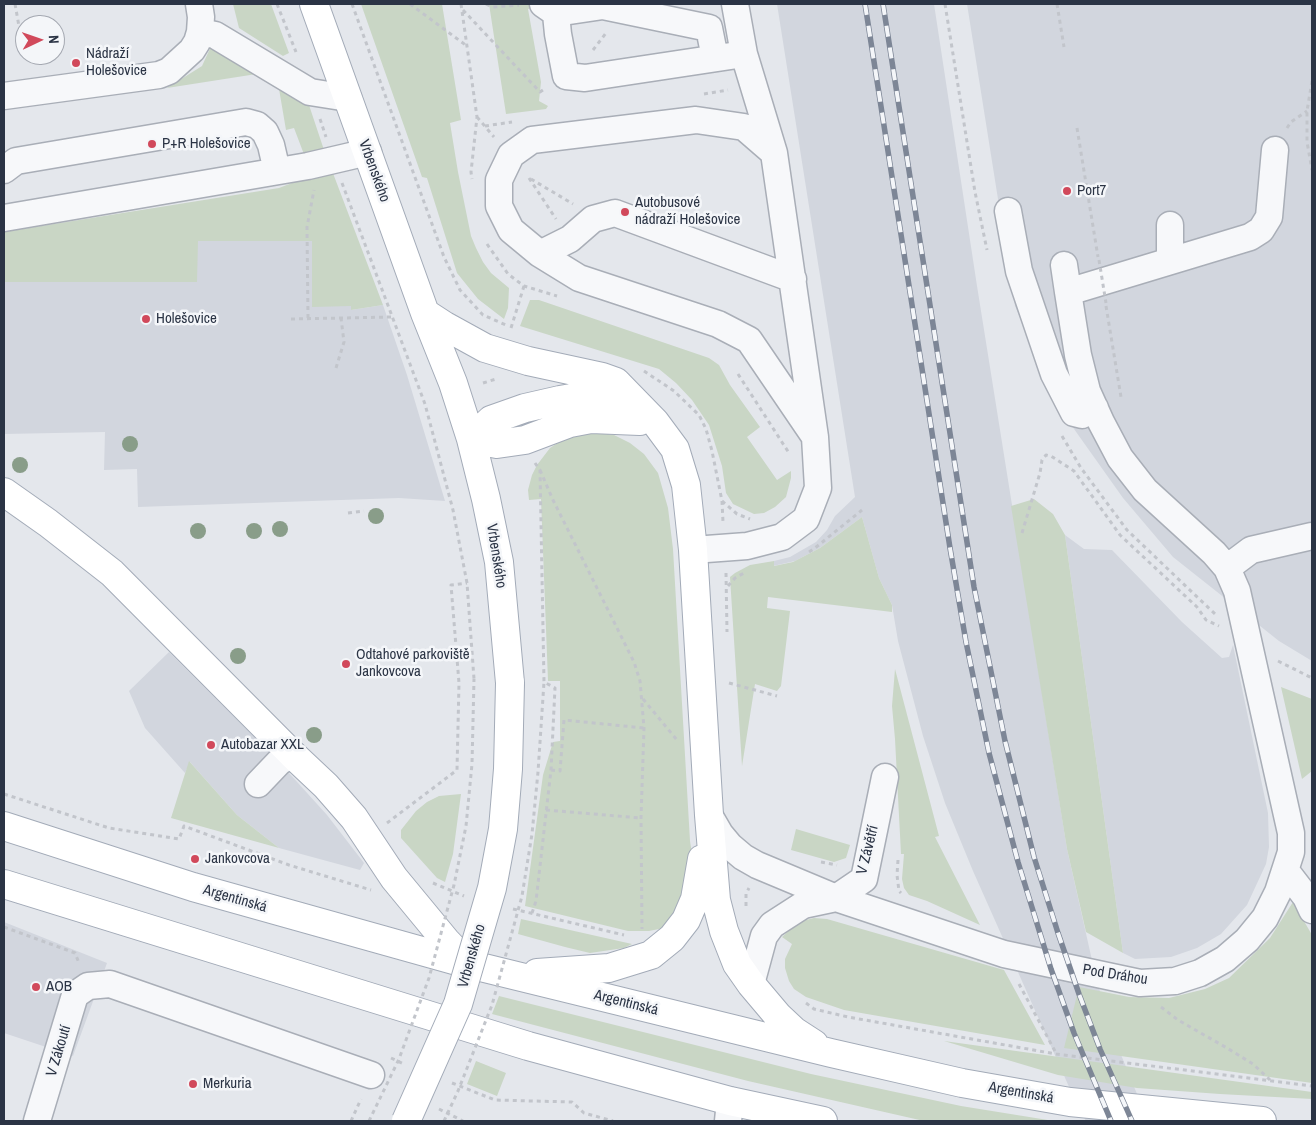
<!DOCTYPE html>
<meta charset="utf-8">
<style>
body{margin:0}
#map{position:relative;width:1316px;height:1125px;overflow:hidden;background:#e4e7ec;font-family:"Archivo Narrow",sans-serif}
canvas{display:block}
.frame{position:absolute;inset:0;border:5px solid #2b3445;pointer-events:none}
.north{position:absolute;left:15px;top:15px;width:50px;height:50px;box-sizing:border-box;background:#f4f6f9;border:1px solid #a4a8b1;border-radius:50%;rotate:87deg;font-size:14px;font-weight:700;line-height:20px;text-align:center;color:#2b3445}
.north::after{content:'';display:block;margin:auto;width:18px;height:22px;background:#d1495b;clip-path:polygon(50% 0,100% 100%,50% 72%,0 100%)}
</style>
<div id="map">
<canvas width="1316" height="1125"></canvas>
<div class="frame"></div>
<div class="north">N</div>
</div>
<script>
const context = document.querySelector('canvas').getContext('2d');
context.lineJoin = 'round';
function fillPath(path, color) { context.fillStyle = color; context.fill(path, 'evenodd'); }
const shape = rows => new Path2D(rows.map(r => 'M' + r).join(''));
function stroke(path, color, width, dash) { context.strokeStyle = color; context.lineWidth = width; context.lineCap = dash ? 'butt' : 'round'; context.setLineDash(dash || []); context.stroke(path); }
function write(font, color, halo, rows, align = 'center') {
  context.font = font + ' "Archivo Narrow",sans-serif'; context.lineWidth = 5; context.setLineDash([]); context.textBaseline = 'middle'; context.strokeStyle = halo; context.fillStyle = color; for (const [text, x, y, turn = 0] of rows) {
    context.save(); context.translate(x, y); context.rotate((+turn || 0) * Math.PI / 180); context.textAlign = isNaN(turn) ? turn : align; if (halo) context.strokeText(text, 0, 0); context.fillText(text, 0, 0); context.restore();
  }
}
const built = shape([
 [777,4,934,4,977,286,1067,849,1096,978,1113,1035,1148,1121,1086,1121,1078,1107,973,871,945,803,923,736,898,641,892,605,879,578,862,517,820,548,795,561,773,566,774,561,790,557,816,542,827,530,835,516,855,497],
 [967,4,1312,4,1312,661,1279,641,1173,557,1123,498,1057,405,1015,306],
 [197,241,312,241,351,306,351,310,383,305,407,375,445,501,399,498,138,507,137,469,104,470,105,432,4,434,4,282,197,282],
 [1065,535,1084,549,1112,550,1182,622,1222,658,1229,657,1233,645,1268,813,1269,847,1266,864,1247,905,1221,934,1197,948,1171,957,1135,959,1123,953],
 [169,652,279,762,327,815,364,863,360,870,279,848,237,815,190,762,185,773,145,728,129,691],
 [4,922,107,963,73,1056,4,1033]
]);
const green = shape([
 [233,4,271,4,289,53,283,56,239,28],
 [361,4,442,4,461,120,450,123,458,172,471,236,476,248,483,262,491,273,509,288,508,308,504,319,478,299,457,273,427,178,422,177],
 [489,4,535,4,535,7,528,9,541,82,539,101,548,106,546,109,506,114],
 [213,42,263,73,167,88,202,66],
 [278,83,307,99,324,150,305,157,294,128,286,130],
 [331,168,383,305,351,310,351,306,312,307,312,241,198,241,197,282,4,282,4,232,279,188],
 [530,300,539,300,709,358,719,365,730,385,760,427,747,437,777,480,791,471,791,478,786,497,775,507,764,513,754,514,733,504,726,493,722,466,709,425,692,400,676,383,659,369,520,326],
 [595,432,614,435,630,443,644,454,658,473,668,508,673,549,690,841,693,861,684,900,664,928,649,931,628,931,525,906,543,775,553,742,560,741,560,681,548,681,541,499,529,500,528,490,532,475,537,465,550,448,559,442,576,435],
 [1034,499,1053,514,1065,535,1123,953,1086,932,1067,849,1011,506],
 [862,517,879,578,892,605,892,612,768,597,767,608,790,611,781,686,777,691,755,684,742,766,730,577,735,573,750,565,774,561,774,566,793,562,820,548],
 [895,669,939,836,935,837,980,925,927,901,909,895,904,888,902,879,904,854,901,854,895,739,892,706],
 [1281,687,1312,699,1312,771,1302,779],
 [189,761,237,815,279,848,171,818],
 [461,794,453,854,445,882,437,878,401,838,401,830,416,811,427,802,439,796],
 [796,829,850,845,846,858,834,862,791,850],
 [1293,902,1312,935,1312,1083,1064,1048,1079,987,1129,997,1169,998,1205,989,1229,978,1270,938],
 [814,918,827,919,1004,970,1045,1045,844,1010,806,997,794,989,789,981,785,968,785,959,792,944,782,937,794,926,802,921],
 [521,919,632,944,624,948,590,953,565,947,518,934],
 [499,996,811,1074,961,1106,1054,1121,924,1121,748,1081,492,1014],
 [944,1041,1312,1092,1312,1099,1220,1094,1137,1088,1058,1075],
 [476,1061,506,1073,497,1096,467,1084]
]);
const path = shape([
 [15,4,24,54],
 [277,4,296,52],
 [352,4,444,257,460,290,483,315,506,325],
 [410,4,467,46],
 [461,4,477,117,471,172,472,179],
 [486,4,493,7,519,5],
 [945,4,975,192,987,250],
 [1057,4,1064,47],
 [463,10,540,92,546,88],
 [593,50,606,33],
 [1312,81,1307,111,1307,142,1312,170],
 [704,94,728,90],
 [477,117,494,137],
 [320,119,326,137],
 [485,126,512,122],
 [1077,128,1098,257],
 [1287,128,1291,122,1307,111],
 [529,178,556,219],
 [531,179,573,204],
 [342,183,425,404,453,510,467,583,474,679],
 [487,244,508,274,524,286,557,296],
 [1106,306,1121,397],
 [308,318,307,227,314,190],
 [291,319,392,317],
 [511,328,524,286],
 [336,368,344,342,341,318],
 [644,371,674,391,699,415,706,429,712,451,722,501,723,522],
 [738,374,789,453],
 [483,383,496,379],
 [1062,436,1081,468,1127,530,1215,614],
 [540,470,553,500,634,662,640,681,644,728,641,818,642,929],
 [722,501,737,514,750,519],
 [348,513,364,511],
 [1022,533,1040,473,1042,460,1046,455,1051,456,1074,471,1120,535,1197,607,1206,620,1219,626],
 [809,552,815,548,862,510],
 [726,573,727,632],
 [728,586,735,578,744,573],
 [1278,661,1312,678],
 [729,683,777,696],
 [643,699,677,740],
 [551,770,560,771,564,720,644,728],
 [4,794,109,828,179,839,184,826,289,865,371,890],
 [546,810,641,818],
 [387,823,457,770,459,683,451,585,467,583],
 [898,860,897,875,899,891,901,893],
 [821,862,837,865],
 [433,883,464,896],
 [746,906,746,894,749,888],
 [513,909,624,935],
 [532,913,536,901,551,770,555,688,544,682,540,470,535,463],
 [4,927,75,953,79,963],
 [1019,984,1056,1053],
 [806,1003,814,1009,848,1017,1056,1054,1312,1086],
 [1161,1007,1178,1020,1227,1048,1253,1064,1270,1080],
 [391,1058,404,1064],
 [452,1083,495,1100,572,1102,584,1113,613,1121],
 [439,1109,463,1121],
 [351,1121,361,1099]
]);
const minor = shape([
 [543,4,556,13,603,6,709,28,715,58],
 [555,4,558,34,566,76,585,78,744,54],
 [735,4,744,54,774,153],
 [200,32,215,35,310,92,348,98],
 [4,96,159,75,169,71,192,50,197,42,200,32,201,17,199,4],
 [696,120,744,127,774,153,815,437,749,340,718,324,579,278,540,254,511,230,499,206,499,180,511,155,532,140,696,120],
 [4,170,16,161,246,122,257,125,265,132,271,145,277,171],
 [1008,211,1019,271,1054,374,1074,413,1082,415,1095,408],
 [4,218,308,166,368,152],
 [1170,225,1170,261],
 [540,254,570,239,593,219,615,213,793,279],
 [1064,265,1068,292],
 [693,550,747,546,782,537,806,519,818,488,815,437],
 [1227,568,1251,550,1312,536],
 [258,784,279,762,292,754],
 [709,815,720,834,730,846,743,857,757,865,836,898,1004,954,1140,983,1175,981,1200,973,1225,959,1247,940,1265,918,1278,892,1291,852,1291,833,1237,591,1227,568,1214,553,1145,490,1120,458,1101,422,1087,391,1078,355,1068,292,1250,237,1261,230,1269,217,1275,150],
 [1286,871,1306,897,1312,910],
 [751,984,764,936,772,925,803,905,836,898,864,879,885,777],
 [37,1121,75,995,88,986,110,984,371,1075],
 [728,1121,730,1101]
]);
const major = shape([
 [314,4,425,313,453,383,471,439,486,499,499,562,510,683],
 [425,313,445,326,485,348,528,361,602,377,616,382,655,422,675,449,686,485,693,550,709,815,716,900,724,931,737,964,751,984,778,1016,794,1031,814,1044],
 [471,439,491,420,525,408,560,400,577,397,608,399,623,404,641,414],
 [471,439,497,444,525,440,570,423,591,419,640,421],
 [4,492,48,523,112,573,292,754,326,786,354,818,394,878,446,941,468,964],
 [4,826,193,887,468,964,831,1053,962,1083,1070,1102,1262,1121],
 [4,884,528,1046,730,1101,823,1121],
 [537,973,609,968,651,955,672,938,686,920,695,899,702,859]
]);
const rail = shape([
 [865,4,950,548,966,642,989,753,1018,862,1051,969,1074,1033,1111,1121],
 [883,4,974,587,1005,741,1034,857,1058,933,1079,994,1100,1049,1132,1121]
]);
const pathBridge = shape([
 [1099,260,1106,303],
 [369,1121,399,1059,429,978,454,885,466,826,472,764,474,679],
 [444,1121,458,1091,492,1005,522,896,532,834,538,772,544,682]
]);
const majorBridge = shape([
 [406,1121,458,1004,492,888,503,829,508,769,510,683]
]);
const trees = [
 [130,444],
 [20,465],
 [376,516],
 [280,529],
 [198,531],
 [254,531],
 [238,656],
 [314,735]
];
const markers = [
 [76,63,5,"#d1495b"],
 [152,144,5,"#d1495b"],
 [1067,191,5,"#d1495b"],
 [625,212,5,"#d1495b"],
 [146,319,5,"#d1495b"],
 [346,664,5,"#d1495b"],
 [211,745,5,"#d1495b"],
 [195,859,5,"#d1495b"],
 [36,987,5,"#d1495b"],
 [193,1084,5,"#d1495b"]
];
const poiNames = [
 ["Nádraží",86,54],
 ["Holešovice",86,71],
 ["P+R Holešovice",162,144],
 ["Port7",1077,191],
 ["Autobusové",635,203],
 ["nádraží Holešovice",635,220],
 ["Holešovice",156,319],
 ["Odtahové parkoviště",356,655],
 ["Jankovcova",356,672],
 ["Autobazar XXL",221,745],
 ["Jankovcova",205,859],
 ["AOB",46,987],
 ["Merkuria",203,1084]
];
const streetNames = [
 ["Vrbenského",374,171,70],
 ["Vrbenského",496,556,81],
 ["V Závětří",868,850,-76],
 ["Argentinská",235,899,16],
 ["Vrbenského",472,956,-74],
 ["Pod Dráhou",1115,975,9],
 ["Argentinská",626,1003,14],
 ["V Zákoutí",59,1051,-73],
 ["Argentinská",1021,1093,10]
];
fillPath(built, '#d2d6de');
fillPath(green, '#c9d6c5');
stroke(minor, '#a9aeb7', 29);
stroke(major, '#a3abb8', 30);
stroke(path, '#c2c5cb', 3, [4, 4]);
stroke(minor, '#f7f8fa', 26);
stroke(major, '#fff', 28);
stroke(rail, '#7d8696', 5.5);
stroke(rail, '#f4f6f9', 4, [11]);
stroke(majorBridge, '#a3abb8', 30, []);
stroke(pathBridge, '#c2c5cb', 3, [4, 4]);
stroke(majorBridge, '#fff', 28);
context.fillStyle = '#899d89';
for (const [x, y] of trees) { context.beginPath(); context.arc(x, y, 8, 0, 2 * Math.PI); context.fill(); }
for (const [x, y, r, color] of markers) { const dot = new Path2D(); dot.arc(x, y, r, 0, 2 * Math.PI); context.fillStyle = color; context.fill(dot); stroke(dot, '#f4f6f9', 2); }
write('15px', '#2b3445', '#f4f6f9', poiNames, 'left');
write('15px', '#2b3445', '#f4f6f9', streetNames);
</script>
